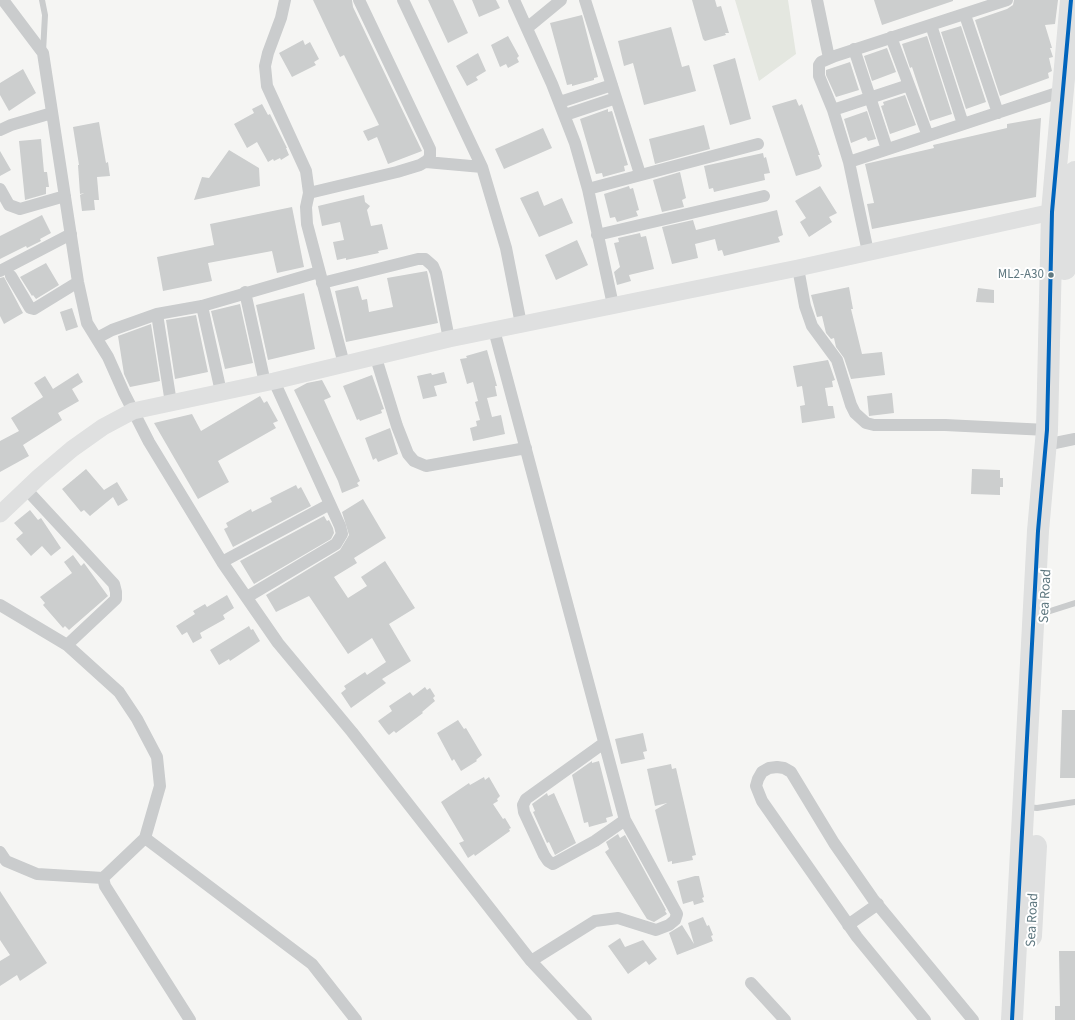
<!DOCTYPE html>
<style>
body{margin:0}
canvas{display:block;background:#f5f5f3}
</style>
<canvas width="1075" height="1020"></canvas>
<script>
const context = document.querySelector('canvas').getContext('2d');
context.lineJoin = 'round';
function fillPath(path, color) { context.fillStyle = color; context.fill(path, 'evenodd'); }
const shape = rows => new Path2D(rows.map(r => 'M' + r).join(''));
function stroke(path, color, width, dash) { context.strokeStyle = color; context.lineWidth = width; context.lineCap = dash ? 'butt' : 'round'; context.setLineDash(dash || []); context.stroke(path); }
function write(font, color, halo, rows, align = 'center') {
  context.font = font + ' "Source Sans 3",sans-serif'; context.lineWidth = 4; context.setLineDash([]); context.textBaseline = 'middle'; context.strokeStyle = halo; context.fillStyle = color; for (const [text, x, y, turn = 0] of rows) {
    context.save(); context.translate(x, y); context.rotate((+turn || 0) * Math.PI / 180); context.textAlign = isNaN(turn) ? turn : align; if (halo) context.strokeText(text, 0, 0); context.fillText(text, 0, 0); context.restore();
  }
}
const green = shape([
 [735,0,788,0,796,54,759,81]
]);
const building = shape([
 [313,0,352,0,353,7,422,151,388,164,377,137,368,141,363,131,379,125,344,55,340,57],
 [428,0,453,0,468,33,448,43],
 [472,0,496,0,500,8,479,17],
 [692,0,715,0,717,7,721,6,729,33,725,33,726,35,705,41,703,39],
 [874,0,953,0,953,1,882,25],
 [1014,0,1058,0,1055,24,1045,25,1052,48,1050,48,1053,57,1049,58,1052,71,1048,73,1049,78,1000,96,975,20,1007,9,1013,5],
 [582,15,598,77,594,78,594,80,572,86,572,84,567,85,550,23],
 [961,26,986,102,966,109,941,32],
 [671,27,682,67,689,65,696,91,644,105,633,63,624,66,618,41],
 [508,36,519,56,517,58,519,62,508,68,506,64,500,67,491,45],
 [927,36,952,114,930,121,912,67,910,68,902,44],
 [303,40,305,45,310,42,319,59,314,62,316,65,292,77,279,53],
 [887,48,896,72,872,81,864,56],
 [478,53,486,71,476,77,478,80,467,86,456,66],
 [735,58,751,119,730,125,713,65],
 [850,62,859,90,836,97,826,75,826,70],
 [23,69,36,93,9,111,0,95,0,83],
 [905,95,916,125,890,134,881,106,884,105,883,102],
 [796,99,799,106,802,104,820,155,818,155,822,166,819,169,796,176,772,106],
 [262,104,268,115,270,114,287,148,286,148,289,155,281,160,280,158,274,161,273,159,268,162,257,142,247,148,234,124,254,113,252,109],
 [608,109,608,112,612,111,628,165,624,166,625,171,603,177,602,173,596,174,580,119],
 [867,111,876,139,868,141,866,137,851,143,844,119],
 [1041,118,1036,197,872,229,867,204,874,203,865,164,934,148,933,145,1007,128,1007,124],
 [99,122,106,163,108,162,110,176,97,177,99,200,94,200,95,210,82,211,80,195,84,193,80,194,78,165,79,165,73,127],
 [704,125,710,149,655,164,649,139],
 [543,128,552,148,504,169,495,149],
 [41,139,44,172,47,172,49,187,46,187,46,194,25,200,19,141],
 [229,150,259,168,260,186,194,200,202,177,209,178],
 [0,151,11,170,0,176],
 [763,153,764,158,766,157,770,173,764,174,765,180,714,192,713,188,709,189,704,166],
 [680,172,686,198,682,200,684,207,662,212,653,180],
 [629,186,630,189,633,188,639,210,636,211,638,216,617,222,615,217,610,218,604,194],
 [820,186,837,213,829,217,832,222,809,237,800,222,806,218,795,201],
 [538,191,544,206,562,198,573,223,539,237,520,198],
 [364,195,365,202,370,206,367,210,371,226,382,224,388,249,378,251,379,253,346,260,346,258,337,260,333,242,344,240,340,222,322,226,318,206],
 [292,207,304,267,277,273,272,251,208,263,212,281,163,291,157,257,214,245,210,224],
 [777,210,783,235,778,237,780,242,724,256,722,250,718,251,715,239,695,244,698,258,672,264,662,227,693,220,696,230],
 [42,215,51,233,40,239,41,241,27,248,26,246,0,259,0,236],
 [640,233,641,237,646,236,654,269,629,275,631,281,617,285,614,272,620,267,614,243,619,242,618,238],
 [577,240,588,265,556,280,545,255],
 [46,263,59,285,36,299,33,295,32,296,20,277],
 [427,271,438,323,346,342,335,291,358,286,362,300,367,299,369,312,393,307,387,278],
 [4,277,23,313,4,324,0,316,0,278],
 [849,287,853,309,851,309,862,354,882,352,885,375,851,379,844,358,836,347,834,338,831,339,826,333,822,316,817,317,811,295],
 [978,288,994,290,994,303,976,302],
 [304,293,315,349,268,360,256,305],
 [240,304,253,363,225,369,211,311],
 [72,308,78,327,66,331,60,312],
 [196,315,208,372,175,379,166,320],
 [151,324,160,381,130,387,124,374,118,336],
 [487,350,497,386,495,386,497,396,487,398,492,417,501,415,505,434,473,441,470,428,477,426,476,421,480,420,475,402,478,401,473,382,467,384,460,359,467,358,466,356],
 [828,360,835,380,832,381,833,387,825,388,828,406,833,406,835,418,802,423,800,406,805,405,802,386,797,387,793,366],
 [444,372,447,383,434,386,437,396,423,399,417,376,431,373,432,375],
 [78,373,83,382,72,389,79,401,58,413,62,420,23,445,29,456,0,472,0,441,19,431,11,418,43,397,34,383,45,376,53,389],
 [372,375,384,409,381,410,382,413,360,421,359,419,357,420,343,386],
 [322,380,331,397,324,400,360,481,357,483,359,486,342,493,338,481,294,390,307,383],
 [892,393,894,413,869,416,867,396],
 [260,396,264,403,267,401,278,421,273,423,276,428,218,461,229,482,198,499,154,423,192,414,201,431],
 [390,428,398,454,378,462,376,458,373,460,365,438],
 [86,469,104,490,117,482,128,500,118,506,113,497,90,516,84,510,81,512,62,489],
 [972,469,1000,470,1000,478,1003,478,1003,487,1000,487,1000,495,971,494],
 [296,485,298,489,301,487,311,506,233,547,224,529,228,527,226,523,251,509,252,512,272,502,270,498],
 [363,499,386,538,354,558,357,563,334,577,348,598,367,586,361,577,385,561,415,608,389,624,411,661,382,679,386,683,351,708,341,693,346,689,344,686,365,672,367,675,386,662,372,638,348,654,309,596,276,612,266,595,340,550,349,535,342,512],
 [30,510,38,520,41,518,61,548,51,556,42,546,31,556,16,539,23,533,14,523],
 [324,516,327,521,329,520,333,528,334,533,331,539,254,584,240,561],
 [73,555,81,566,84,563,108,596,69,630,65,626,63,628,43,605,45,603,40,597,72,573,64,562],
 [227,595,234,608,223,615,225,619,200,633,202,638,193,643,187,632,182,635,176,626,195,614,193,611,205,604,207,607],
 [249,626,251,630,253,629,260,641,230,661,229,659,219,665,210,650],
 [425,687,427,690,430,688,435,696,433,698,435,701,422,712,423,713,396,733,394,731,389,735,387,733,378,721,392,711,389,706,410,692,413,696],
 [1062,710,1075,710,1075,778,1060,778],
 [458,720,464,729,466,728,482,755,476,760,477,761,461,771,454,759,452,761,437,733],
 [643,733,647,751,643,752,645,759,621,764,615,739],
 [592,761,592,763,599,761,613,816,606,818,607,822,589,827,588,822,584,823,572,775],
 [671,764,672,769,676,768,696,855,692,856,693,860,672,864,672,861,668,862,655,810,667,803,655,806,647,769],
 [484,777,485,780,489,777,500,796,497,799,498,801,493,804,503,819,505,818,511,828,509,829,510,831,475,856,474,854,468,858,459,843,464,841,441,802,469,783,470,785],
 [547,793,548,796,554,793,576,843,555,855,549,842,547,843,533,812,535,811,532,804],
 [618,834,620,838,625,835,666,910,665,911,667,914,654,922,647,919,605,852,609,849,606,842],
 [695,876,699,876,704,897,702,898,704,902,694,905,693,901,683,904,677,881],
 [0,891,47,963,20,981,17,975,0,986,0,961,10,955,0,940],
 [703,917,707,926,709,925,713,935,711,936,713,941,677,955,669,933,682,925,694,944,688,923],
 [620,938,625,947,643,940,657,959,649,965,646,961,628,974,608,946],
 [1059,951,1075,951,1075,1020,1055,1020,1055,1006,1060,1006]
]);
const lane = shape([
 [42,0,45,15,43,52],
 [1044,613,1075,603],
 [1027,807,1037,808,1075,802]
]);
const street = shape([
 [3,0,43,53,78,282,87,323,108,357,124,393,149,442,222,562,278,643,352,732,531,961,586,1020],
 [285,0,281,18,268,53,265,66,267,86,306,171,309,193,306,207,307,224,344,364],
 [403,0,482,167,506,248,521,324],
 [514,0,552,84,575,143,588,189,613,305],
 [585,0,640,174],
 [817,0,829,58],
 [965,15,998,113],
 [931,25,963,124],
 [527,28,561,0],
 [891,37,928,136],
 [854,49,887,149],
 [560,102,612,85],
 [833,110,909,85],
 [565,115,616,98],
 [0,130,11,125,52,113],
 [426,162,482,167],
 [849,162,1063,91],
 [0,189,9,205,20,209,65,196],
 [588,189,758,144],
 [309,193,397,172,420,165,428,160,430,156,430,149,359,0],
 [597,235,764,196],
 [868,252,849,162,833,110,819,76,819,65,821,62,835,56,1007,0],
 [798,268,805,306,812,326,837,360,851,405,855,413,866,423,874,425,945,425,1047,430],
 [0,271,71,234],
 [11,276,30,308,34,309,78,282],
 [322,283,418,259,425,259,433,266,436,273,449,339],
 [245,292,265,383],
 [202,306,221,392],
 [157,314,171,403],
 [494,330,625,820,677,914,675,920,669,925,656,930,618,918,595,921,531,961],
 [97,338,112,330,157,314,202,306,319,272],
 [376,358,397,426,408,454,414,461,426,466,526,448],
 [1055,443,1075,439],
 [26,489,114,584,116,592,116,599,67,645],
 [222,562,330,504],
 [247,597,336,544,342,534,340,526,274,381],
 [0,605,67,645,119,692,137,719,157,757,160,786,145,838,103,878,37,874,6,861,0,852],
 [604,743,526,799,523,805,524,812,544,855,548,861,553,864,595,841,625,820],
 [145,838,312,964,356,1020],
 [103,878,105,886,190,1020],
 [848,925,878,904],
 [751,983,785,1020],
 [925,1020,857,937,762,801,756,786,758,779,762,772,769,768,777,767,784,768,791,772,834,843,873,899,973,1020]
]);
const secondary = shape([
 [0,514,39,477,72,449,103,427,133,411,274,381,449,339,798,268,1052,212,1063,213]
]);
const highway = shape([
 [1065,269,1075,172],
 [1031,936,1036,846],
 [1012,1020,1038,531,1047,430,1052,212,1071,0]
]);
const bus1 = shape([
 [1012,1020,1038,531,1047,430,1052,212,1071,0]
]);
const markers = [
 [1051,275,3.5,"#5f7880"]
];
const busNames = [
 ["ML2-A30",1044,275]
];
const streetNames = [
 ["Sea Road",1046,596,-87],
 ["Sea Road",1033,920,-87]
];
fillPath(green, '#e4e7e0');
fillPath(building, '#cccece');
stroke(lane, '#cacccd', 6);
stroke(street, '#cacccd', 12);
stroke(secondary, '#dfe0e0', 17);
stroke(highway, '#dfe0e0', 22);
stroke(bus1, '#0065bd', 4);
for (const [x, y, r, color] of markers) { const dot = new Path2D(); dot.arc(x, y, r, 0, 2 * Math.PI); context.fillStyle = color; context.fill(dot); stroke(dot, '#fff', 1.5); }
write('13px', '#5f7880', '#fff', busNames, 'right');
write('14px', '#5f7880', '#fff', streetNames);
</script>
